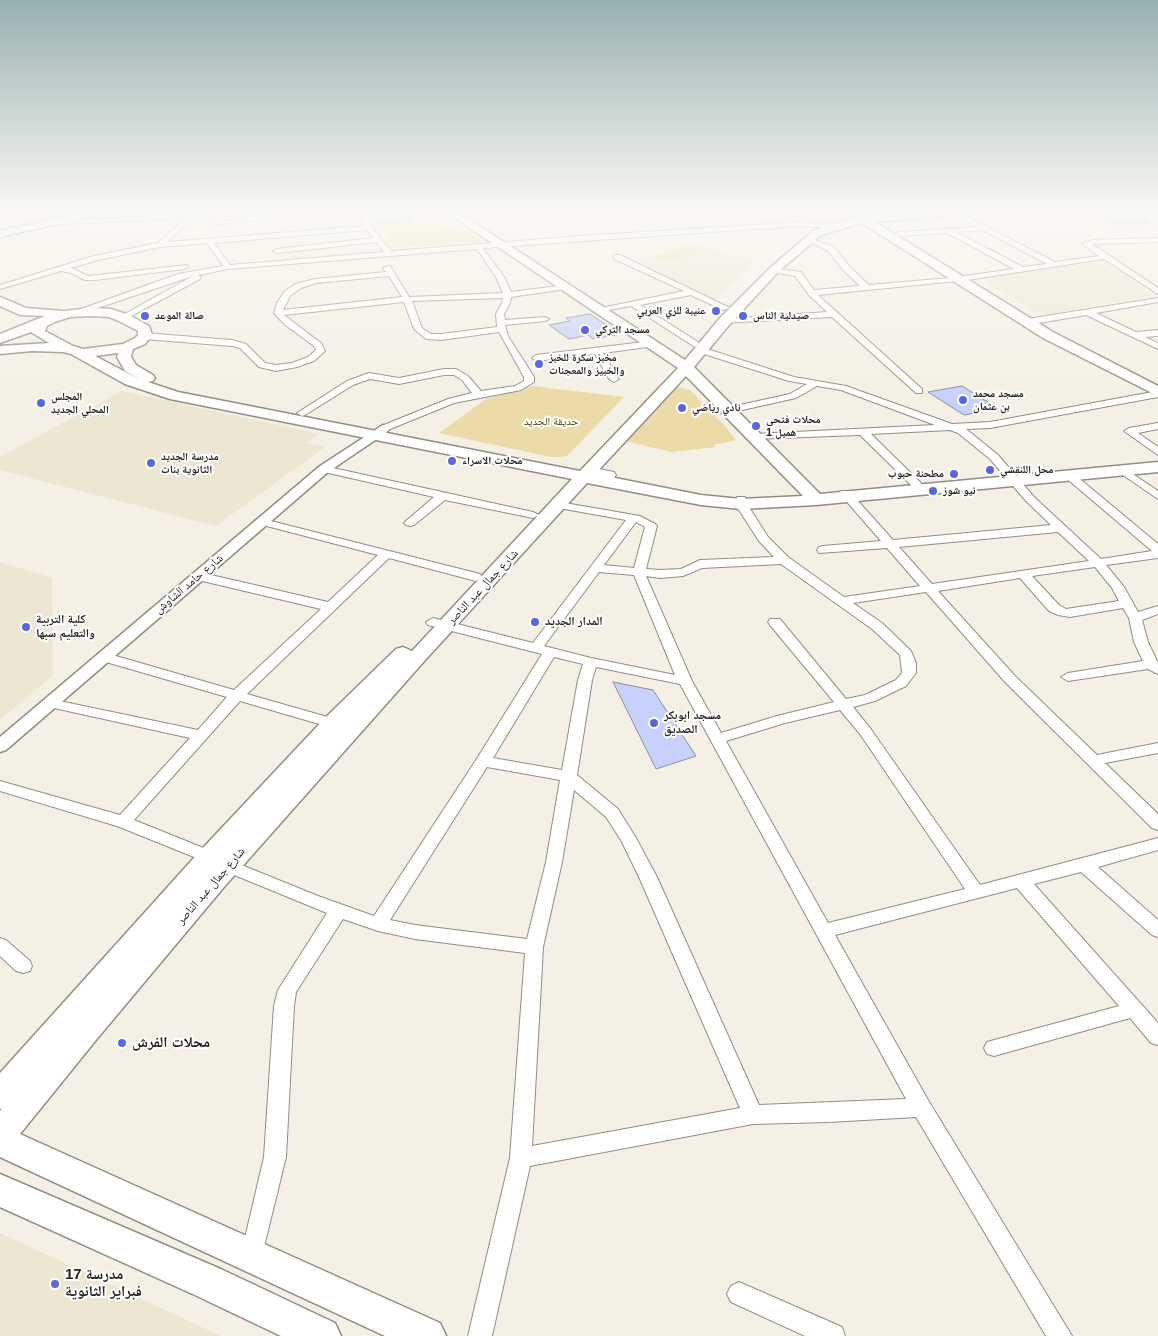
<!DOCTYPE html>
<meta charset="utf-8">
<style>
body{margin:0}
canvas{display:block;background:#f4f0e5}
</style>
<canvas width="1158" height="1336"></canvas>
<script>
const context = document.querySelector('canvas').getContext('2d');
context.lineJoin = 'round';
function fillPath(path, color) { context.fillStyle = color; context.fill(path, 'evenodd'); }
const shape = rows => new Path2D(rows.map(r => 'M' + r).join(''));
function stroke(path, color, width, dash) { context.strokeStyle = color; context.lineWidth = width; context.lineCap = dash ? 'butt' : 'round'; context.setLineDash(dash || []); context.stroke(path); }
function write(font, color, halo, rows, align = 'center') {
  context.font = font + ' Helvetica,"Noto Naskh Arabic",sans-serif'; context.lineWidth = 4; context.setLineDash([]); context.textBaseline = 'middle'; context.strokeStyle = halo; context.fillStyle = color; for (const [text, x, y, turn = 0] of rows) {
    context.save(); context.translate(x, y); context.rotate((+turn || 0) * Math.PI / 180); context.textAlign = isNaN(turn) ? turn : align; if (halo) context.strokeText(text, 0, 0); context.fillText(text, 0, 0); context.restore();
  }
}
const built = shape([
 [690,243,753,261,715,301,633,263],
 [1096,262,1110,264,1150,293,1150,296,1050,314,1038,313,985,282,987,278],
 [122,391,320,434,307,443,325,447,216,526,0,470,0,457],
 [0,562,52,578,53,675,0,720],
 [0,1233,221,1336,0,1336]
]);
const green = shape([
 [418,223,469,230,483,240,478,243,465,242,395,248,380,226],
 [685,246,702,251,672,262,654,257],
 [533,386,624,397,567,456,560,457,551,457,439,433,486,399],
 [677,387,690,390,725,426,736,440,713,445,716,447,671,452,625,441]
]);
const building = shape([
 [392,210,407,210,410,222,377,224,376,211,392,210],
 [1129,211,1148,224,1114,224,1095,212,1129,211],
 [590,314,620,334,593,339,588,335,569,339,549,325,570,321,566,318,590,314],
 [962,386,999,409,964,415,928,392,962,386],
 [613,682,653,690,696,756,656,769,613,682]
]);
const minor = shape([
 [0,210,5,210,0,213,0,210],
 [312,210,350,210,347,212,286,215,216,225,213,223,286,211,312,210],
 [352,210,364,210,372,228,391,251,581,236,799,222,833,224,836,226,833,228,799,226,483,248,504,277,511,292,566,285,570,287,566,289,511,297,510,303,504,314,505,320,545,317,549,319,545,321,505,325,508,336,534,377,534,382,521,390,454,403,383,432,379,431,379,427,448,399,472,393,462,380,454,375,444,375,399,384,370,379,353,385,305,415,302,416,297,413,347,381,369,373,399,378,444,369,456,369,468,376,481,391,515,386,524,381,524,377,499,332,441,340,426,339,414,329,404,302,284,315,321,343,325,351,314,361,297,367,276,371,259,367,240,348,232,346,144,339,140,336,144,333,232,340,246,344,265,363,276,365,292,363,308,357,316,350,314,346,284,324,274,313,277,303,284,292,295,284,315,279,386,272,383,268,387,266,390,266,409,297,503,293,496,277,477,249,228,269,198,275,201,277,200,279,124,320,121,320,121,316,193,276,77,315,70,313,178,274,223,266,207,243,160,247,98,260,71,268,89,276,187,265,188,267,184,269,95,280,85,280,71,273,61,271,0,289,0,285,94,256,158,243,185,218,43,225,43,223,45,222,211,213,214,215,211,217,194,218,167,242,365,226,359,213,352,210],
 [367,230,373,238,277,249,273,251,277,253,376,242,384,252,230,265,214,243,367,230],
 [389,276,402,297,283,310,290,296,301,288,316,283,389,276],
 [503,298,502,303,496,314,497,327,441,334,431,334,422,328,412,301,503,298],
 [954,210,1055,262,1099,256,1082,244,1092,240,1158,238,1158,242,1092,244,1158,288,1158,294,1104,259,967,280,963,278,964,276,1014,269,947,233,898,236,895,234,898,232,976,227,952,213,952,211,954,210],
 [983,230,1047,264,1023,267,956,232,983,230],
 [1135,210,1142,210,1158,220,1158,225,1135,210],
 [810,238,834,247,850,267,869,285,960,277,960,281,957,281,818,295,922,389,922,393,916,393,832,317,722,323,722,319,725,319,827,312,809,295,795,276,771,272,771,268,801,272,814,290,860,286,844,271,828,251,806,240,810,238],
 [614,255,620,255,730,308,723,310,691,295,640,305,698,342,699,344,695,347,631,306,598,312,597,310,601,308,684,291,614,259,614,255],
 [1158,298,1158,302,1096,313,1136,332,1158,330,1158,336,1145,337,1158,343,1158,349,1086,315,1027,325,1023,322,1027,319,1158,298],
 [652,341,656,344,655,346,603,353,619,379,614,382,609,379,595,354,536,361,532,358,536,355,652,341],
 [701,347,794,377,846,386,952,424,990,422,1158,391,1158,397,990,428,966,429,998,455,1034,497,1101,559,1152,551,1066,478,1065,476,1066,474,1074,474,1158,544,1158,558,1106,565,1124,587,1138,612,1158,606,1158,614,1142,620,1148,642,1158,663,1158,674,1148,669,1068,681,1061,677,1068,673,1143,661,1134,642,1129,618,1123,608,1070,617,1058,615,1049,611,1020,578,938,591,1015,676,1097,755,1158,743,1158,753,1105,763,1158,814,1158,830,1152,828,1005,682,926,592,853,603,882,623,911,651,916,663,916,673,906,686,875,701,853,707,870,728,980,885,1158,838,1158,850,1098,867,1158,920,1158,937,1152,935,1081,872,1034,884,1158,1023,1158,1045,1151,1043,1130,1018,994,1056,987,1054,984,1048,987,1042,1119,1006,1017,888,835,935,928,1100,1072,1336,1046,1336,916,1117,829,1122,753,1124,530,1166,492,1336,468,1336,510,1158,525,953,415,939,378,931,343,919,296,992,294,1006,286,1157,260,1263,252,1266,244,1263,241,1255,264,1157,274,1006,278,990,327,913,222,870,220,866,222,862,228,860,234,862,318,896,374,916,478,757,542,654,428,625,426,622,433,618,533,643,626,520,559,508,555,507,553,505,555,503,559,502,640,516,655,524,657,526,646,569,660,570,681,569,700,560,774,557,759,541,735,504,737,497,745,497,747,504,768,537,788,557,844,597,920,586,887,548,819,553,817,550,819,547,823,546,881,541,841,495,839,493,841,491,849,491,893,540,1051,525,1026,501,990,459,958,433,950,430,871,434,921,483,922,485,921,487,917,488,913,487,860,435,750,439,749,437,754,434,935,425,841,390,817,386,796,398,729,413,726,412,726,408,790,394,807,384,789,381,698,352,697,350,701,347],
 [636,522,645,527,634,568,604,565,636,522],
 [1058,532,1089,561,932,584,899,547,1058,532],
 [781,564,872,629,900,655,902,673,896,680,865,695,846,699,780,619,770,619,768,622,770,625,834,702,777,716,721,733,692,681,646,576,660,578,683,576,702,568,781,564],
 [1095,567,1112,588,1119,601,1066,609,1059,605,1032,576,1095,567],
 [599,572,634,575,675,675,591,658,544,646,599,572],
 [554,657,583,664,578,680,562,770,493,758,554,657],
 [596,667,680,684,906,1099,759,1105,657,877,636,838,618,809,577,775,592,680,596,667],
 [840,710,860,734,965,889,828,923,726,741,785,723,840,710],
 [487,767,560,780,546,862,527,939,415,925,390,920,487,767],
 [574,790,606,817,621,840,639,877,740,1108,532,1146,543,947,562,862,574,790],
 [1158,423,1158,429,1138,433,1158,447,1158,455,1124,431,1129,428,1158,423],
 [324,466,533,512,539,515,533,518,445,500,414,525,410,526,406,525,404,523,406,521,434,497,320,471,319,469,324,466],
 [1124,468,1158,491,1158,499,1120,473,1119,471,1124,468],
 [263,519,480,574,482,577,476,581,389,558,247,694,338,720,340,723,338,726,333,728,240,701,134,820,216,853,218,857,216,861,210,863,204,861,117,826,0,791,0,781,120,815,190,738,45,706,43,703,45,700,50,699,198,730,227,697,99,660,97,657,99,654,109,654,234,690,321,609,194,579,192,576,194,573,198,572,328,602,378,555,259,524,257,522,259,520,263,519],
 [0,938,6,940,30,961,32,966,30,971,23,973,16,971,0,956,0,938],
 [739,1282,842,1327,845,1336,805,1336,731,1302,727,1294,731,1286,739,1282]
]);
const tertiary = shape([
 [383,425,387,426,389,429,387,432,328,472,6,750,0,752,0,737,320,466,383,425]
]);
const secondary = shape([
 [589,467,614,472,616,475,614,478,609,479,584,474,582,471,584,468,589,467]
]);
const primary = shape([
 [93,210,110,210,105,213,0,237,0,231,93,210],
 [443,210,455,210,685,360,720,318,770,268,813,231,855,217,855,214,859,213,866,216,944,210,1064,210,1059,213,954,215,875,222,1053,332,1158,386,1158,396,1043,338,862,223,821,235,778,272,730,324,694,367,820,494,1158,462,1158,472,816,505,741,509,701,505,587,483,427,658,224,887,96,1040,20,1134,440,1323,446,1336,385,1336,0,1157,0,1111,2,1108,0,1109,0,1073,201,850,325,718,396,649,403,647,412,651,572,479,170,399,125,384,71,354,63,352,32,351,0,354,0,346,49,343,31,332,0,343,0,334,45,316,20,315,0,306,0,297,26,308,64,311,91,308,111,309,129,315,149,326,152,335,145,344,133,349,131,357,136,365,153,375,155,378,153,381,148,382,178,392,580,471,678,368,443,210],
 [91,316,109,317,119,321,138,331,138,335,135,338,123,344,83,349,73,346,45,331,47,326,55,322,70,317,91,316],
 [118,353,117,357,125,371,141,380,95,356,118,353],
 [686,376,803,496,741,499,701,495,595,474,686,376],
 [0,1174,223,1270,335,1323,341,1336,281,1336,197,1296,0,1207,0,1174]
]);
const markers = [
 [716,311,5,"#5b66de"],
 [145,316,5,"#5b66de"],
 [743,316,5,"#5b66de"],
 [585,330,5,"#5b66de"],
 [539,364,5,"#5b66de"],
 [963,400,5,"#5b66de"],
 [41,403,5,"#5b66de"],
 [682,408,5,"#5b66de"],
 [756,426,5,"#5b66de"],
 [452,461,5,"#5b66de"],
 [151,463,5,"#5b66de"],
 [990,470,5,"#5b66de"],
 [954,474,5,"#5b66de"],
 [933,491,5,"#5b66de"],
 [535,622,5,"#5b66de"],
 [26,627,5,"#5b66de"],
 [654,723,5,"#5b66de"],
 [122,1043,5,"#5b66de"],
 [55,1284,5,"#5b66de"]
];
const farPoinames = [
 ["عنيبة للزي العربي",706,311,"right"],
 ["صالة الموعد",155,316],
 ["صيدلية الناس",753,316],
 ["مسجد التركي",595,330],
 ["مخبز سكرة للخبز",549,358],
 ["والخبيز والمعجنات",549,371],
 ["مسجد محمد",973,394],
 ["بن عثمان",973,407],
 ["المجلس",51,397],
 ["المحلي الجديد",51,410],
 ["نادي رياضي",692,408],
 ["محلات فتحي",766,420],
 ["هميل 1",766,433],
 ["مدرسة الجديد",161,457],
 ["الثانوية بنات",161,470],
 ["محلات الاسراء",462,461],
 ["محل اللنقشي",1000,470],
 ["مطحنة حبوب",944,474,"right"],
 ["نيو شوز",943,491]
];
const farParknames = [
 ["حديقة الجديد",551,422]
];
const streetNames = [
 ["شارع حامد الشاوش",189,584,-40],
 ["شارع جمال عبد الناصر",483,587,-47],
 ["شارع جمال عبد الناصر",211,886,-49]
];
const poiNames = [
 ["كلية التربية",36,620],
 ["والتعليم سبها",36,634],
 ["المدار الجديد",545,622],
 ["مسجد ابوبكر",664,716],
 ["الصديق",664,730]
];
const nearPoinames = [
 ["محلات الفرش",132,1043],
 ["مدرسة 17",65,1275],
 ["فبراير الثانوية",65,1292]
];
fillPath(built, '#ece6d3');
fillPath(green, '#ecdba8');
fillPath(building, '#c7d1fc');
stroke(building, '#8d909a', 1);
stroke(minor, '#928e84', 2);
stroke(tertiary, '#928e84', 3);
stroke(secondary, '#928e84', 2);
stroke(primary, '#928e84', 3);
fillPath(minor, '#fff');
fillPath(tertiary, '#fff');
fillPath(secondary, '#fff');
fillPath(primary, '#fff');
const sky = context.createLinearGradient(0, 0, 0, 397);
sky.addColorStop(0, '#98b0b1');
sky.addColorStop(0.53, '#faf8f3');
sky.addColorStop(1, '#faf8f300');
context.fillStyle = sky;
context.fillRect(0, 0, 1158, 397);
for (const [x, y, r, color] of markers) { const dot = new Path2D(); dot.arc(x, y, r, 0, 2 * Math.PI); context.fillStyle = color; context.fill(dot); stroke(dot, '#fff', 2); }
write('bold 11px', '#23221e', '#fff', farPoinames, 'left');
write('11px', '#544303', '#fff', farParknames);
write('12px', '#23221e', '#fff', streetNames);
write('bold 12px', '#23221e', '#fff', poiNames, 'left');
write('bold 15px', '#23221e', '#fff', nearPoinames, 'left');
</script>
